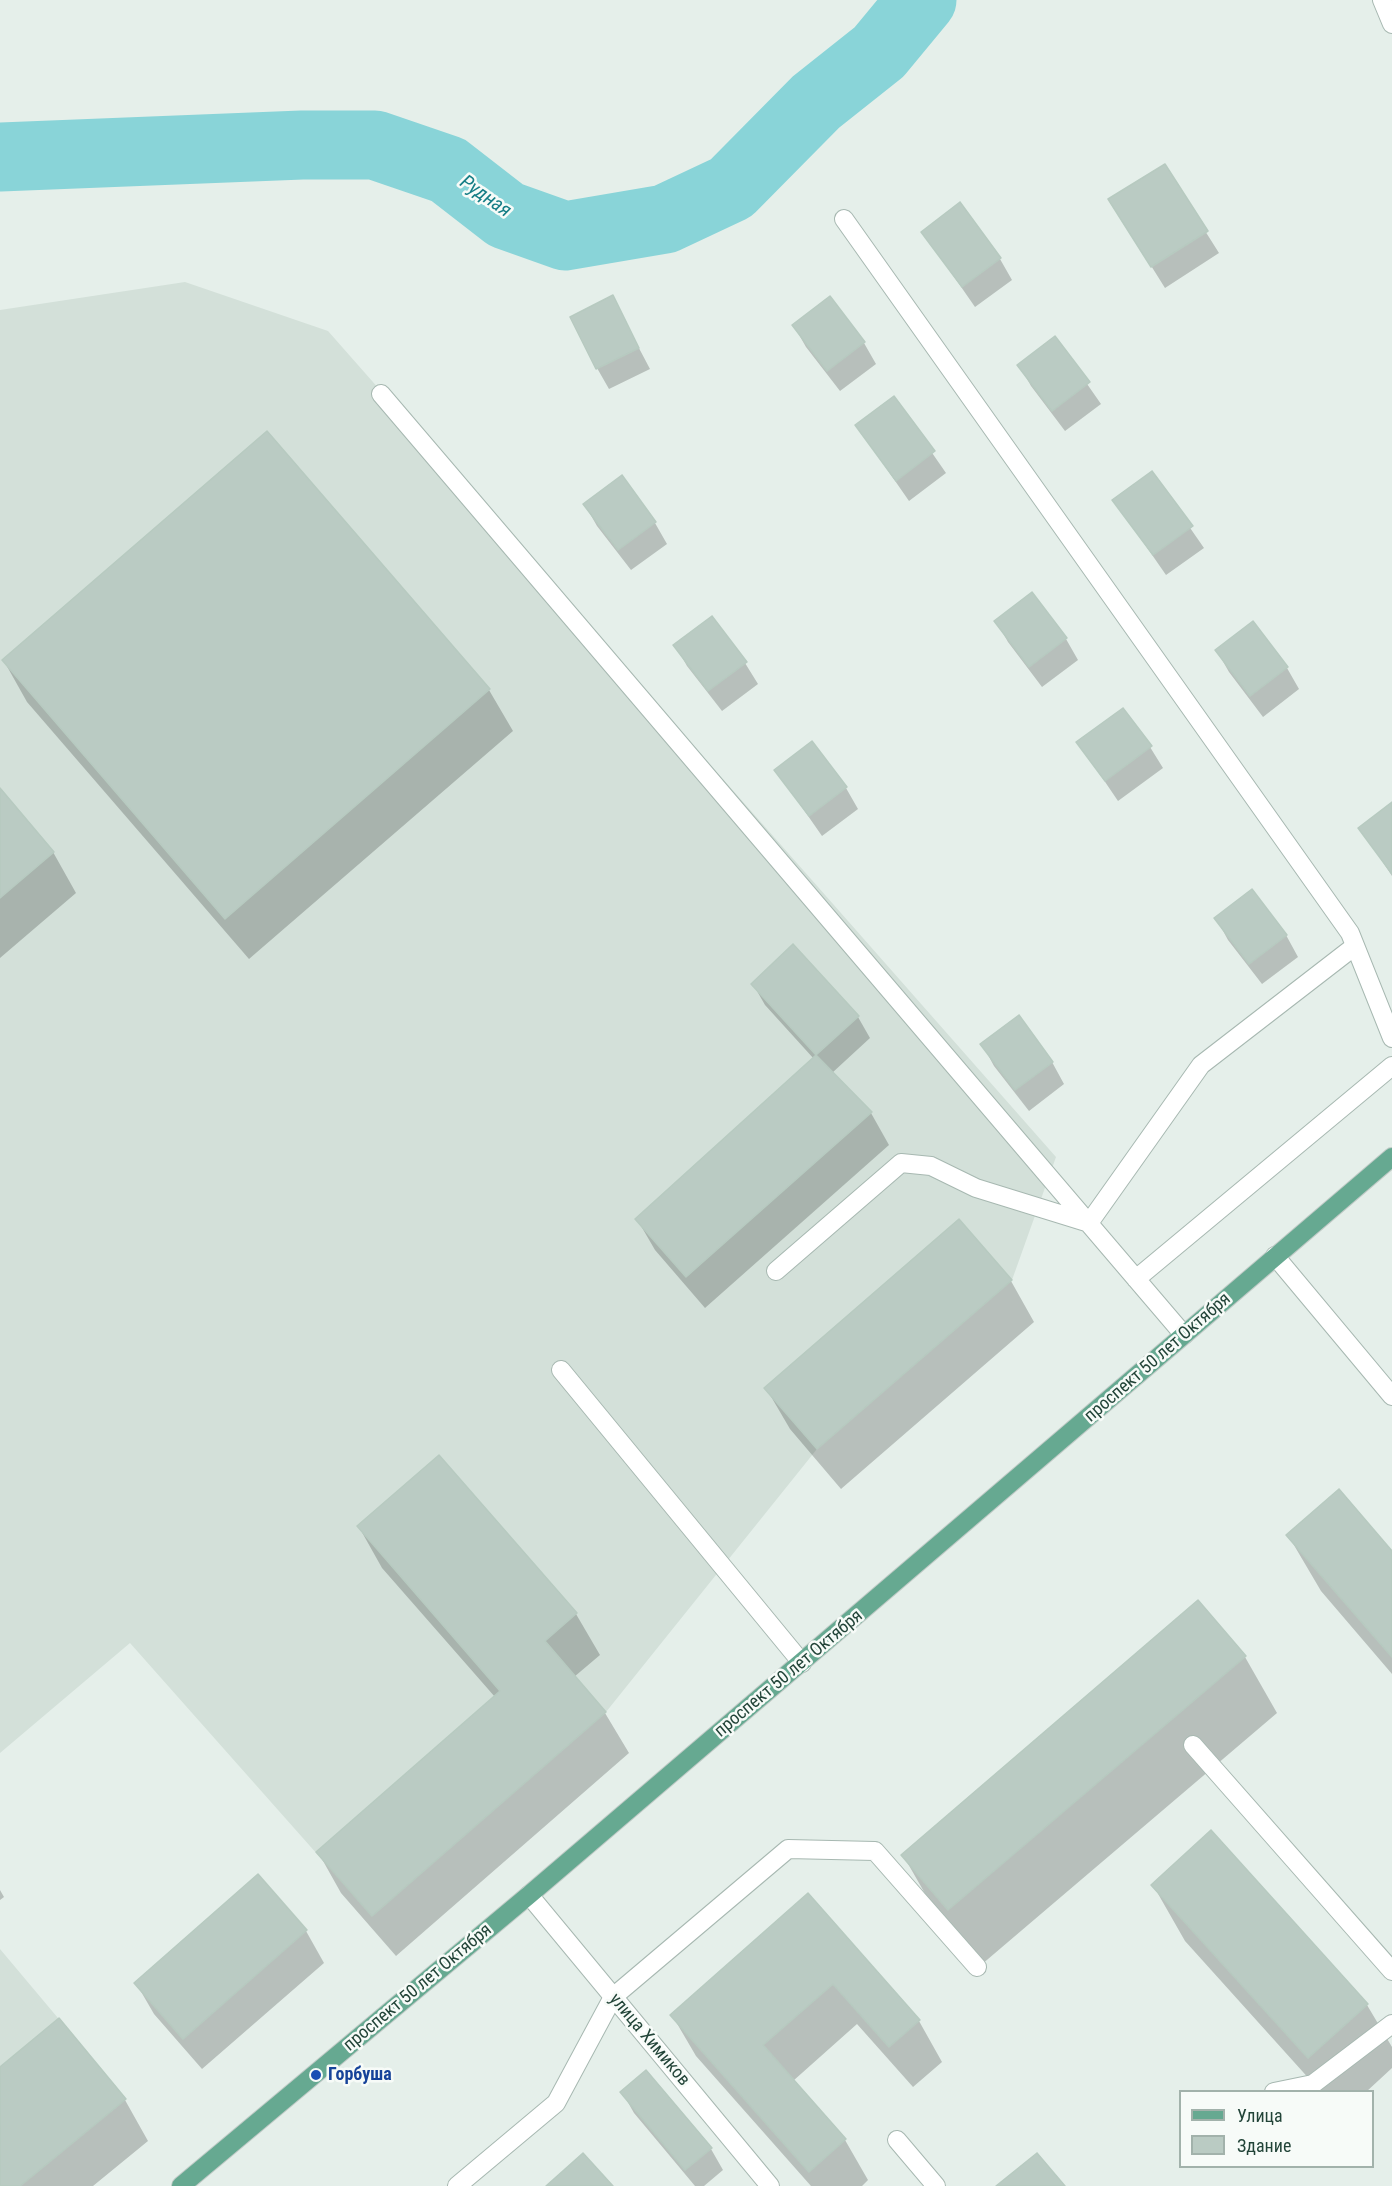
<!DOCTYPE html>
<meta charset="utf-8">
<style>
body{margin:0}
#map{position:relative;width:1392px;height:2186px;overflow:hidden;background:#e5efea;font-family:"Roboto Condensed",sans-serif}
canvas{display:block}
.legend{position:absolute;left:1179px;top:2090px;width:195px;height:78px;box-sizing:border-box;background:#f7fbf8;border:2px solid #a2b2ab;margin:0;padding:8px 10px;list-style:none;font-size:18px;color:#224438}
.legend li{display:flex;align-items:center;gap:12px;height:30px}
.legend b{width:30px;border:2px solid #a2b2ab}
</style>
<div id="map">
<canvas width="1392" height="2186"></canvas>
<ul class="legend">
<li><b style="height:8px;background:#66a991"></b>Улица</li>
<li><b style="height:16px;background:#bacbc3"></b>Здание</li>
</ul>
</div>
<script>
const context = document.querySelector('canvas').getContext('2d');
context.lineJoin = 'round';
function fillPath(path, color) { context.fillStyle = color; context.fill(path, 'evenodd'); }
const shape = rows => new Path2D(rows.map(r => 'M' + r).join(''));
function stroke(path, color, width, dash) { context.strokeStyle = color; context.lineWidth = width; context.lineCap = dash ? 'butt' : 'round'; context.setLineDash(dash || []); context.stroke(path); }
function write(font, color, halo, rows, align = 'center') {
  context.font = font + ' "Roboto Condensed",sans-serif'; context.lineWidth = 5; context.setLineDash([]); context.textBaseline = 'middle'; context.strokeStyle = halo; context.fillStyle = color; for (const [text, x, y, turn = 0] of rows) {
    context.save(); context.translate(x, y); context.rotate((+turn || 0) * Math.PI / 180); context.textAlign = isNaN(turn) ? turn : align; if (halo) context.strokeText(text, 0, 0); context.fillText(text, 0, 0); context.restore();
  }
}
const built = shape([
 [185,282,328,331,1056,1157,1012,1280,817,1449,606,1712,372,1916,130,1643,0,1753,0,310],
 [0,1949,126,2099,20,2186,0,2186]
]);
const shadow = shape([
 [1164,166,1219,253,1165,288,1123,221],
 [923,232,1000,259,1012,280,975,307],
 [612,297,650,369,609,389,597,368],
 [794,326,864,343,876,364,840,391,806,347],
 [1055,338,1101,404,1065,431,1031,386,1019,365],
 [894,398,946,473,909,501,857,426],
 [267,433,489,690,513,731,249,959,27,702,4,661],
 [1152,473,1204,548,1166,575,1114,500],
 [585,505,655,523,667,544,631,570,597,526],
 [1032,594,1066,639,1078,660,1042,687,1008,642,996,621],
 [675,645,745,663,758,684,722,711,687,666],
 [1217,651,1287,668,1299,689,1263,717,1229,672],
 [1078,742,1150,747,1163,768,1118,801],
 [776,770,846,788,858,809,822,836],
 [0,791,53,852,76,893,0,958],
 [1392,804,1392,876,1360,828],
 [1216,918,1286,935,1298,957,1262,984,1228,940],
 [793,947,858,1017,870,1038,832,1073,871,1113,889,1145,705,1308,655,1250,637,1219,814,1059,765,1005,753,984],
 [982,1044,1052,1062,1064,1084,1029,1111,994,1066],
 [1011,1281,1034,1322,841,1489,790,1429,766,1388],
 [359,1527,576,1614,600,1655,574,1677,605,1713,629,1753,396,1956,341,1893,318,1852,495,1697,382,1568],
 [1288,1535,1392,1553,1392,1674,1321,1591],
 [1245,1657,1277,1713,981,1965,935,1911,903,1855],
 [258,1876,306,1931,324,1963,202,2069,154,2014,136,1983],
 [1153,1885,1367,2005,1392,2047,1392,2068,1366,2092,1321,2092,1185,1941],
 [0,1890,4,1897,0,1900],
 [808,1895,919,2021,942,2062,913,2087,857,2024,793,2081,845,2140,868,2180,862,2186,811,2186,696,2056,672,2015],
 [0,2068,125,2100,148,2141,93,2186,0,2186],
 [646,2072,711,2149,723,2170,704,2186,695,2186,634,2113,622,2092]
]);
const river = shape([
 [0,157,302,145,375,145,448,170,506,215,565,236,665,219,731,188,816,102,879,52,922,0]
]);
const building = shape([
 [1165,164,1208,231,1151,267,1108,199,1165,164],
 [960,202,1001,258,962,287,921,232,960,202],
 [613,295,639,348,596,369,570,317,613,295],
 [830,296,865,342,827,371,792,325,830,296],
 [1055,336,1090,382,1052,411,1017,365,1055,336],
 [894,396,935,451,896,481,855,425,894,396],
 [267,431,490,689,225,919,2,660,267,431],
 [1152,471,1193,526,1153,555,1112,500,1152,471],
 [622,475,656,522,618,550,583,504,622,475],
 [1032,592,1067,638,1029,667,994,621,1032,592],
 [712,616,747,662,708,691,673,645,712,616],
 [1253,621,1288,667,1250,696,1215,650,1253,621],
 [1123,708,1152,746,1105,781,1076,742,1123,708],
 [812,741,847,787,809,816,774,770,812,741],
 [0,788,54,852,0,898,0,788],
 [1392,802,1392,874,1358,828,1392,802],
 [1252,889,1287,935,1249,964,1214,918,1252,889],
 [793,944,859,1016,816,1055,751,984,793,944],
 [1019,1015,1053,1062,1015,1090,980,1044,1019,1015],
 [816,1055,872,1112,686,1277,635,1219,816,1055],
 [959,1219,1012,1280,817,1449,764,1388,959,1219],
 [439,1455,577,1613,545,1641,606,1712,372,1916,316,1852,500,1691,357,1526,439,1455],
 [1339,1489,1392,1551,1392,1657,1286,1535,1339,1489],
 [1198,1600,1246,1656,948,1910,901,1855,1198,1600],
 [1211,1830,1368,2004,1308,2058,1151,1885,1211,1830],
 [258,1874,307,1930,183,2039,134,1983,258,1874],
 [808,1893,920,2020,889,2047,833,1984,763,2045,846,2139,809,2172,670,2015,808,1893],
 [59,2018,126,2099,20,2186,0,2186,0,2067,59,2018],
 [646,2070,712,2148,685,2170,620,2092,646,2070],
 [583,2153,613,2186,546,2186,583,2153],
 [1037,2153,1065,2186,996,2186,1037,2153]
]);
const service = shape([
 [1382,0,1392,24],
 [844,219,1350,933,1392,1038],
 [381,394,1184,1335],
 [776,1271,901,1163,931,1166,976,1188,1089,1223,1201,1065,1355,946],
 [1136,1279,1392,1066],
 [561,1370,802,1663],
 [1193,1745,1392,1971],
 [1274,2092,1313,2084,1392,2024],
 [897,2140,936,2186],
 [457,2186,556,2103,613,1997,788,1849,875,1851,977,1967]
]);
const minor = shape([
 [1275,1256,1392,1396],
 [529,1895,770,2186]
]);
const primary = shape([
 [181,2186,529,1895,1392,1157]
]);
const markers = [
 [316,2075,6,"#1a4fb4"]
];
const streetNames = [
 ["проспект 50 лет Октября",1158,1358,-41],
 ["проспект 50 лет Октября",789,1674,-40],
 ["проспект 50 лет Октября",418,1988,-40],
 ["улица Химиков",649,2040,50]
];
const transitNames = [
 ["Горбуша",328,2075]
];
const waterNames = [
 ["Рудная",485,197,35]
];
fillPath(built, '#d3e0d9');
fillPath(shadow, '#0003');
stroke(river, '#89d4d8', 69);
fillPath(building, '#bacbc3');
stroke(building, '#b7cac0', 1.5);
stroke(service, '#a7b8b1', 20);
stroke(minor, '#a7b8b1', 20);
stroke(primary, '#c1cbc7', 20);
stroke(service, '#fff', 18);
stroke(minor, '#fff', 18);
stroke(primary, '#66a991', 18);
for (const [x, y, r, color] of markers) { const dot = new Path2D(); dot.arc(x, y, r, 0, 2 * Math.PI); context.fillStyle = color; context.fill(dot); stroke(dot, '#f7fbf8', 2); }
write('18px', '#224438', '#f7fbf8', streetNames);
write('bold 18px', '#164399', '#f7fbf8', transitNames, 'left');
write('italic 20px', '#167e86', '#f7fbf8', waterNames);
</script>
